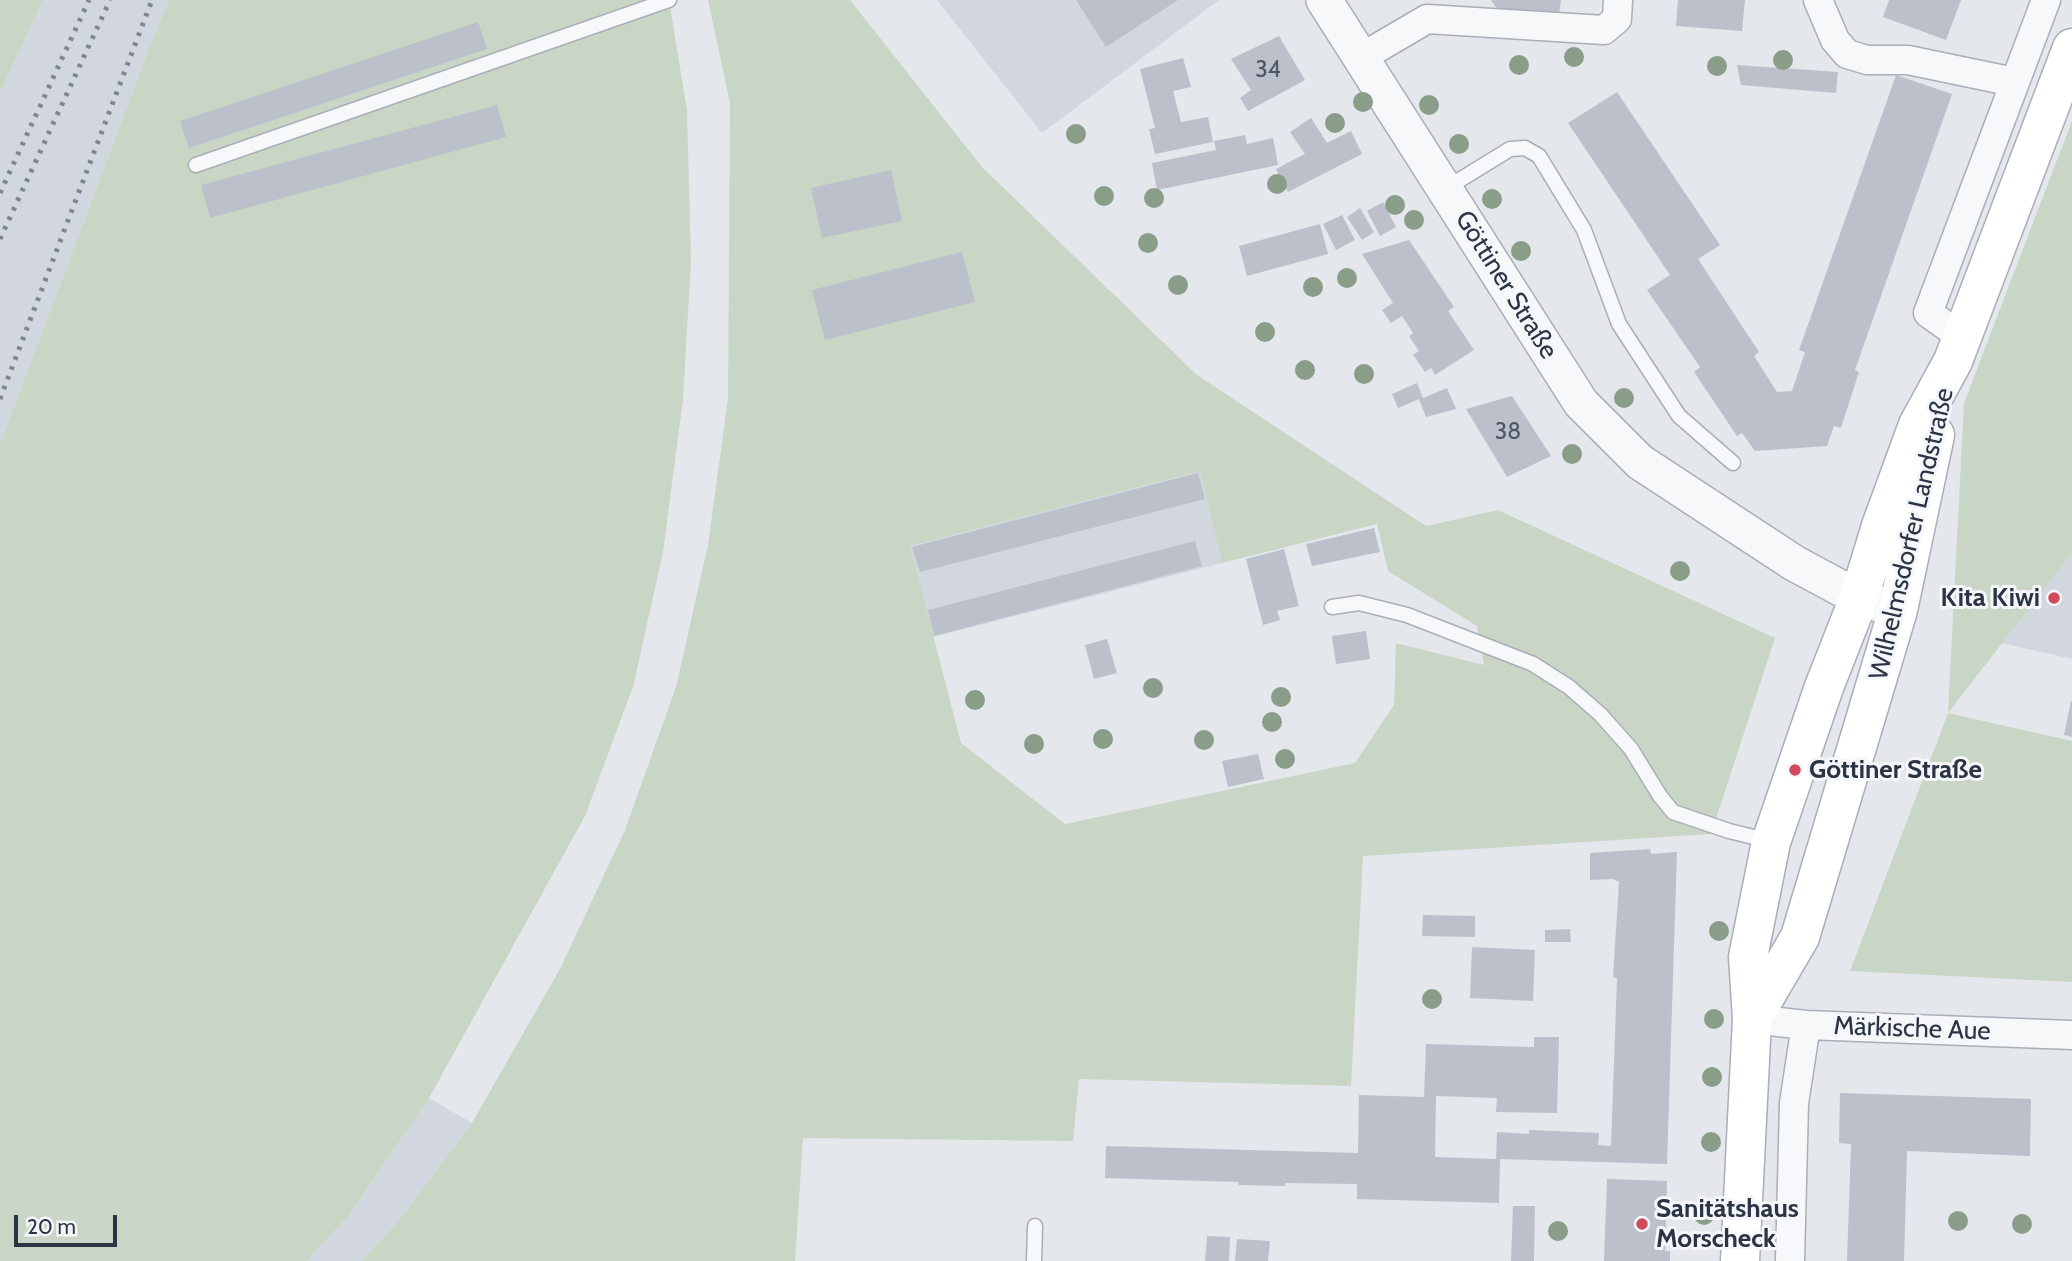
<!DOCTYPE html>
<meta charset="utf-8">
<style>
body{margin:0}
#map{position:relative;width:2072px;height:1261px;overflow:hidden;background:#e4e7ec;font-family:Cabin,sans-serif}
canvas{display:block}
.scale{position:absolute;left:14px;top:1215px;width:103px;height:32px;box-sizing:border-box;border:4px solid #2b3445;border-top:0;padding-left:9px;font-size:21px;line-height:24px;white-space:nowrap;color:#2b3445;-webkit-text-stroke:5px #f4f6f9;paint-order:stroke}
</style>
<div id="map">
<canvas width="2072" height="1261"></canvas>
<div class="scale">20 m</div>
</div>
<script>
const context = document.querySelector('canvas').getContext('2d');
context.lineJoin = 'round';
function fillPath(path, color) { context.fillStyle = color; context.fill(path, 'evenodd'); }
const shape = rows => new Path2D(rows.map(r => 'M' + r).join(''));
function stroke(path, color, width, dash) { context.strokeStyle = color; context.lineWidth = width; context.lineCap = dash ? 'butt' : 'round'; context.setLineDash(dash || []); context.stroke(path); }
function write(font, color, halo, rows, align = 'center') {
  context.font = font + ' Cabin,sans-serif'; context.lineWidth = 6; context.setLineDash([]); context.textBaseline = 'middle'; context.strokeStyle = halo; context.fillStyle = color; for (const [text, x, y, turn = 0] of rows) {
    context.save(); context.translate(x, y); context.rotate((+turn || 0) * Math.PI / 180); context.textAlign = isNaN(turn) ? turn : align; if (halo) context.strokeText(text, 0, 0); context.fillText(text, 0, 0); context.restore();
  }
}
const built = shape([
 [43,0,169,0,149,48,0,444,0,93],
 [937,0,1219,0,1042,133],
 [1200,471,1222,563,933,637,910,546],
 [2072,553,2072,659,2002,643],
 [429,1098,472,1123,400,1219,362,1261,306,1261,350,1214]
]);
const green = shape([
 [0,0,43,0,0,93],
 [169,0,669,0,687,110,691,260,683,400,663,552,633,687,585,816,429,1098,350,1214,306,1261,0,1261,0,444,149,48],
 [708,0,850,0,982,167,1197,375,1426,526,1498,510,1775,638,1711,834,1363,856,1351,1086,1079,1079,1073,1141,803,1138,795,1261,362,1261,400,1219,472,1123,560,969,625,830,676,687,708,545,728,398,730,103],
 [1200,471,1222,563,1377,524,1388,571,1477,626,1484,665,1396,643,1394,705,1355,763,1065,824,961,743,910,546],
 [2072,121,2072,553,1948,713,2072,741,2072,982,1850,971,1948,713,1964,403]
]);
const building = shape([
 [1076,0,1178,0,1106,47],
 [1491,0,1560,0,1561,1,1559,14,1497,9],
 [1678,0,1745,0,1742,31,1676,26],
 [1889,0,1961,0,1946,40,1883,17],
 [478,22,487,49,189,148,180,121],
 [1279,36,1305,80,1248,111,1240,98,1251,90,1231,59],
 [1183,58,1191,87,1173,91,1181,122,1208,117,1213,142,1155,154,1149,129,1155,128,1140,69],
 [1737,65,1838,72,1836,93,1741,85],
 [1896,75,1952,94,1855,370,1859,372,1841,428,1834,426,1827,446,1755,451,1742,433,1737,436,1694,372,1700,367,1647,290,1670,275,1568,123,1617,92,1720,245,1698,259,1759,352,1754,356,1777,392,1792,391,1805,352,1799,350],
 [497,105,506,137,210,218,201,185],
 [1311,118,1327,143,1351,131,1362,154,1288,192,1276,169,1305,154,1290,132],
 [1245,135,1247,144,1273,138,1278,165,1157,190,1152,163,1216,150,1214,141],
 [891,170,902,221,822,238,811,188],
 [1383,202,1396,227,1380,236,1367,211],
 [1360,208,1374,232,1362,240,1347,217],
 [1342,215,1355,240,1336,250,1323,224],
 [1320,224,1328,254,1247,276,1239,246],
 [1409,240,1454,307,1448,311,1474,350,1435,375,1431,368,1425,372,1413,355,1419,351,1409,336,1413,333,1402,316,1391,323,1382,310,1393,303,1362,254],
 [962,252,975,302,825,340,812,290],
 [1417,383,1423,398,1447,388,1456,409,1426,417,1419,399,1398,408,1392,394],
 [1512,396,1551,456,1507,477,1466,409],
 [1198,473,1205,499,920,572,912,547],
 [1374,528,1380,552,1312,566,1306,544],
 [1195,541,1202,566,934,636,928,610],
 [1284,549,1299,606,1277,611,1280,620,1263,625,1246,559],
 [1366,631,1370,659,1336,664,1332,636],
 [1107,639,1117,673,1094,679,1085,645],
 [2071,701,2072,701,2072,737,2064,735],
 [1258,754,1264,779,1228,787,1222,761],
 [1650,849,1651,854,1677,852,1667,1164,1500,1159,1499,1203,1357,1199,1357,1184,1285,1183,1285,1186,1239,1185,1238,1182,1105,1178,1106,1146,1358,1153,1359,1095,1424,1097,1426,1044,1534,1047,1534,1037,1559,1037,1557,1113,1496,1112,1497,1098,1436,1096,1435,1157,1496,1159,1497,1132,1529,1134,1529,1130,1599,1133,1598,1145,1611,1146,1617,978,1613,977,1619,882,1613,879,1590,880,1590,853],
 [1423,915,1475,916,1475,937,1422,936],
 [1570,929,1571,942,1545,942,1545,930],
 [1472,947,1535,950,1533,1001,1470,998],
 [1840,1093,2031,1099,2030,1156,1907,1151,1904,1261,1847,1261,1851,1144,1839,1143],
 [1607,1179,1667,1181,1665,1251,1670,1251,1670,1261,1604,1261],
 [1513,1206,1535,1206,1534,1261,1511,1261],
 [1207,1236,1230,1237,1229,1261,1205,1261],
 [1237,1239,1270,1241,1268,1261,1235,1261]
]);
const service = shape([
 [196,165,669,0],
 [1445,189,1510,149,1525,148,1539,156,1584,230,1619,324,1679,416,1733,463],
 [1332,607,1359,603,1407,615,1533,664,1569,687,1601,715,1631,749,1660,796,1673,812,1729,831,1770,841],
 [1034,1261,1035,1226]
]);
const minor = shape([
 [1818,0,1835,40,1847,54,1867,60,1908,60,2014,82],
 [1362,57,1427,19,1604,30,1617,19,1618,0],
 [1962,337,1928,313,2046,0],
 [1752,1019,1806,1025,2072,1035],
 [1790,1261,1794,1103,1806,1025]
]);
const tertiary = shape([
 [1324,0,1581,403,1640,462,1794,563,1859,598,1898,610]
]);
const secondary = shape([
 [1752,1019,1800,937,1898,610,1935,435],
 [1740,1261,1752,1019,1748,957,1771,842,1824,687,1859,598,1881,526,1918,425,1953,361,2072,48]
]);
const rail = shape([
 [0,193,89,0],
 [0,239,110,0],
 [0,399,152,0]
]);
const trees = [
 [1574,57],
 [1783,60],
 [1519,65],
 [1717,66],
 [1363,102],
 [1429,105],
 [1335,123],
 [1076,134],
 [1459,144],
 [1277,184],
 [1104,196],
 [1154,198],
 [1492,199],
 [1395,205],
 [1414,220],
 [1148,243],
 [1521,251],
 [1347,278],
 [1178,285],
 [1313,287],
 [1265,332],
 [1305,370],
 [1364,374],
 [1624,398],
 [1572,454],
 [1680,571],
 [1153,688],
 [1281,697],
 [975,700],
 [1272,722],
 [1103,739],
 [1204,740],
 [1034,744],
 [1285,759],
 [1719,931],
 [1432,999],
 [1714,1019],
 [1712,1077],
 [1711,1142],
 [1704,1215],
 [1958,1221],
 [2022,1224],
 [1558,1231]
];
const markers = [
 [2054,598,7,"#d1495b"],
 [1795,770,7,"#d1495b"],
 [1642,1224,7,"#d1495b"]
];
const numberNames = [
 ["34",1268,70],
 ["38",1508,432]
];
const streetNames = [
 ["Göttiner Straße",1506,285,58],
 ["Wilhelmsdorfer Landstraße",1912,534,-77],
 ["Märkische Aue",1912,1029,2]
];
const poiNames = [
 ["Kita Kiwi",2040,598,"right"],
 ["Göttiner Straße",1809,770],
 ["Sanitätshaus",1656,1209],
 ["Morscheck",1656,1239]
];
fillPath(built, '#d2d6de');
fillPath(green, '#c9d6c5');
fillPath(building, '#bbc0ca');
stroke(service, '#a9aeb7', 17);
stroke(minor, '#a9aeb7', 31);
stroke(tertiary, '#a9aeb7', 38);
stroke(secondary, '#a9aeb7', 41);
stroke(service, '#f7f8fa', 14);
stroke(minor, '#f7f8fa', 28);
stroke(tertiary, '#f7f8fa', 35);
stroke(secondary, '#fff', 38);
stroke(rail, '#7d8696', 5, [3.5, 7]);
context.fillStyle = '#899d89';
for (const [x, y] of trees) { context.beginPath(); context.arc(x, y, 10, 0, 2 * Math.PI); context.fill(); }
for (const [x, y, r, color] of markers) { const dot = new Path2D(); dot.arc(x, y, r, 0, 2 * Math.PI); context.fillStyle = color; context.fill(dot); stroke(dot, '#f4f6f9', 2.5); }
write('23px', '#4f5766', null, numberNames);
write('26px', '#2b3445', '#f4f6f9', streetNames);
write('bold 26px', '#2b3445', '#f4f6f9', poiNames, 'left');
</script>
